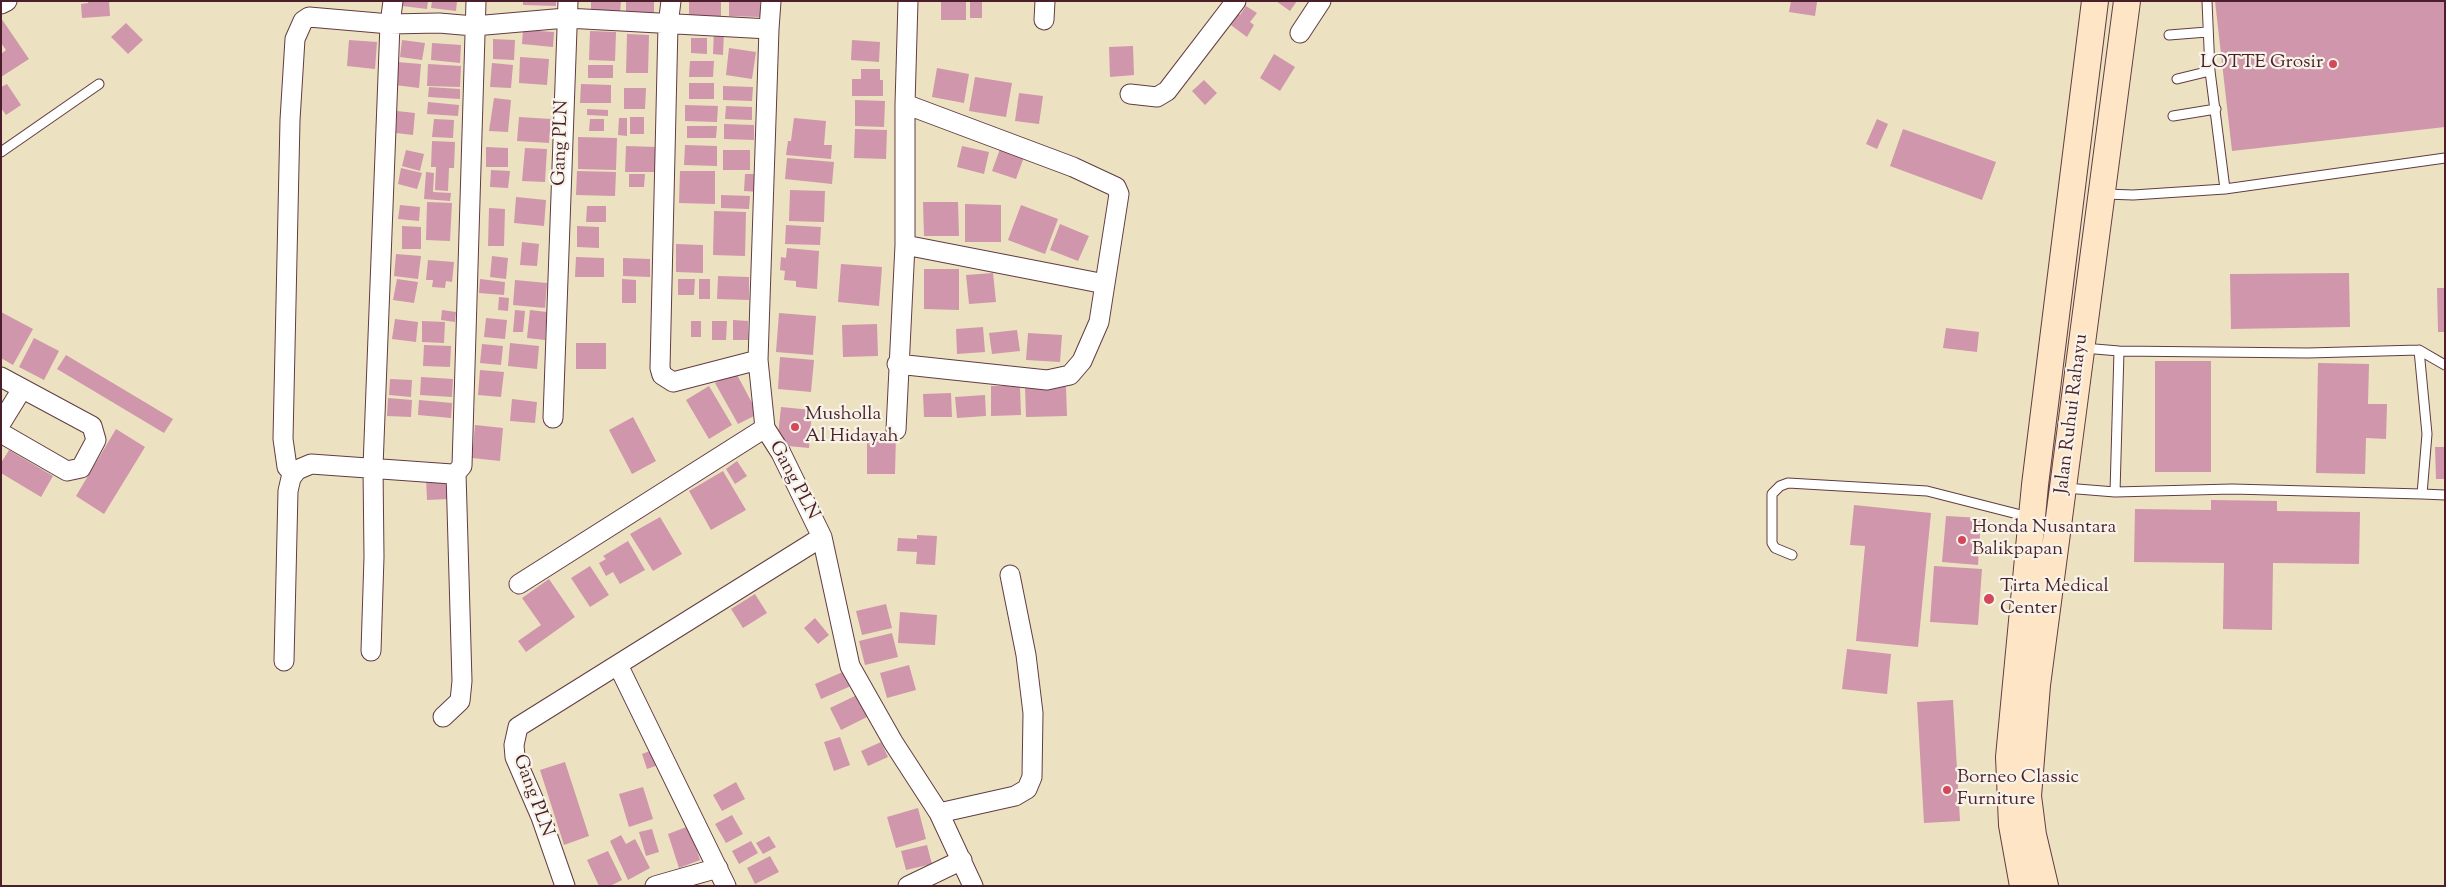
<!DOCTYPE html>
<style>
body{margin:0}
#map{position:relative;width:2446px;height:887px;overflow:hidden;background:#ece2c1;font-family:"Sorts Mill Goudy",serif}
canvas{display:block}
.frame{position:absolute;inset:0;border:2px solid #4a1f2b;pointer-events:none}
</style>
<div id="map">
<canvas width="2446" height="887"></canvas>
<div class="frame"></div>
</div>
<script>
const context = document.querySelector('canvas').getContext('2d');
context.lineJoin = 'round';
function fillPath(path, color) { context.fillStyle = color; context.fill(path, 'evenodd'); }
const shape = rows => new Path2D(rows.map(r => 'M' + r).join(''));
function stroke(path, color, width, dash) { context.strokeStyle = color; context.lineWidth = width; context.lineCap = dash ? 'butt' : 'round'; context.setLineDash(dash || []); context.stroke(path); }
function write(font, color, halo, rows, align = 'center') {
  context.font = font + ' "Sorts Mill Goudy",serif'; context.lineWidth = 4.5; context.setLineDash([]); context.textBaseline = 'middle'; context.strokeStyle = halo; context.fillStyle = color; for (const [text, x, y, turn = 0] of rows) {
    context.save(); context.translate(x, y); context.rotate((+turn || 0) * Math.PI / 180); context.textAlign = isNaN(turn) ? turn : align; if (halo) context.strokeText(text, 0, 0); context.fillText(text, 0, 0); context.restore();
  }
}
const building = shape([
 [88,1,109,1,110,16,82,18,81,4,88,3],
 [403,1,428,1,427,9,402,6],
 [432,1,457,1,456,11,431,8],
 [523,1,556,1,556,6,523,5],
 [591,1,621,1,620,12,591,11],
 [626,1,654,1,654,13,626,12],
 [689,1,721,1,721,17,689,16],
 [729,1,760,1,760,17,729,16],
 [941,1,966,1,966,20,941,20],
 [970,1,982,1,982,18,970,18],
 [1276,1,1297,1,1290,11],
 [1791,1,1817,2,1815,16,1789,12],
 [2215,1,2445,1,2445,127,2232,151],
 [1246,6,1257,13,1250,22,1254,25,1247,37,1224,20,1232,9,1240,15],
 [1,18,29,59,1,77,1,54,6,50,1,43],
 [126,23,143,40,128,54,111,37],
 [523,30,554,32,553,47,522,44],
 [590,31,616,32,615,61,589,60],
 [714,31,724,31,723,55,713,54],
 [627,34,649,35,648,73,626,73],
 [691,38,707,38,707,54,691,53],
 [493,39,515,40,514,60,493,59],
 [349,40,377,42,375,69,347,66],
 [402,40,425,43,422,60,400,57],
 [852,40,880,42,879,62,851,60],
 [432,43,461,45,460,63,431,60],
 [1133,46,1134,75,1110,77,1109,47],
 [729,48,756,52,752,79,726,75],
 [1274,54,1295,67,1280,91,1260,78],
 [520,57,549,59,547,85,519,83],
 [690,61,714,61,713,77,689,77],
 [397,62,421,64,419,88,395,85],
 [492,63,513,65,511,88,490,87],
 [428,64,461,66,460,87,427,86],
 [588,65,613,65,613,78,588,78],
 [937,68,969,74,964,103,932,97],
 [861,69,880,69,880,80,883,80,883,96,852,96,852,79,861,79],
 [975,77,1012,83,1006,117,969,111],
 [1204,80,1217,93,1205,105,1192,91],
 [689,83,714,83,714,99,689,99],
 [7,84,21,105,6,115,1,108,1,87],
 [581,84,611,85,611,103,580,103],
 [723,86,753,87,752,101,723,100],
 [429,87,460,89,460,99,428,97],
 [624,88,646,88,645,109,624,109],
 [1019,93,1043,96,1039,124,1015,121],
 [494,98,511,100,508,132,489,131],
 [855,100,885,101,884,127,855,126],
 [428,102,459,105,458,116,427,114],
 [685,105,718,106,717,122,685,121],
 [726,106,752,107,752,120,725,119],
 [587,109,608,110,608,116,587,115],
 [397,111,415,113,413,135,396,133],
 [519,117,551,119,549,143,517,141],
 [630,117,644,117,644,134,630,134],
 [619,118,627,118,627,136,618,135],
 [794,118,826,121,824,145,832,145,831,159,786,155,788,141,791,141],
 [434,119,454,120,453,138,432,137],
 [590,119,604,119,604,131,589,131],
 [1877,119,1888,124,1877,149,1866,144],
 [724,124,754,125,754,140,724,139],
 [687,126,717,126,716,138,687,138],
 [855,129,887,130,886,159,854,158],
 [1903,129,1996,162,1982,200,1890,166],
 [578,137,617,138,616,170,578,169],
 [432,141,455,142,454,168,449,168,448,191,435,190,436,167,431,167],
 [685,145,717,146,717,166,684,165],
 [626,146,657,147,657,172,625,172],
 [962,146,989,152,984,174,957,167],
 [486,147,508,148,508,167,486,167],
 [525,148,547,149,545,182,522,181],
 [1000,149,1024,157,1016,179,992,171],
 [406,150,424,154,420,171,402,166],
 [723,150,750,150,750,170,723,170],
 [787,158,834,162,832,184,785,179],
 [401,168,422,173,417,189,398,184],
 [491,170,510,171,508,188,490,187],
 [577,171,616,172,615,196,576,195],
 [680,171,715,171,715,204,679,203],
 [426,172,434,173,433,192,451,193,450,201,424,199],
 [629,174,645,174,644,187,629,187],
 [745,174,759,174,759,192,744,191],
 [790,190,825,191,824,222,789,221],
 [721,195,750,196,749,209,721,208],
 [516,197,546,200,544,226,514,223],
 [427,202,452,203,450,241,426,240],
 [923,202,958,202,959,236,924,236],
 [965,204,1001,205,1001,242,965,242],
 [400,205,420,207,419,221,398,219],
 [1021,205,1058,219,1045,254,1008,240],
 [587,206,606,206,606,222,586,222],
 [489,208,505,209,504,246,488,246],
 [714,211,746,212,745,256,713,255],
 [1060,224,1089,236,1078,261,1050,250],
 [786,225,821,227,820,245,785,244],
 [402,226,421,227,421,249,402,249],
 [577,226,599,227,599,248,577,247],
 [522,242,539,244,537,266,520,265],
 [676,244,703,245,703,273,676,272],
 [787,248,819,251,817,289,796,287,796,281,784,280,785,271,780,270,781,257,786,258],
 [396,254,421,256,418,279,394,276],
 [492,256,508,258,506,279,490,277],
 [576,257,604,258,604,277,575,277],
 [623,258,650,259,650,277,623,276],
 [428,260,454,262,452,282,446,281,445,288,432,287,433,280,426,280],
 [841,264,882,267,879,306,838,302],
 [924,269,959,269,959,310,924,309],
 [993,273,996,302,969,304,966,275],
 [2349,273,2350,327,2231,329,2230,274],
 [718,276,749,277,749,300,717,299],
 [397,279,418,282,414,303,393,300],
 [480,279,505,282,504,295,479,293],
 [622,279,636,280,636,303,622,303],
 [678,279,695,279,694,295,678,295],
 [699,279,710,279,710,299,699,299],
 [515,280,547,283,545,308,513,305],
 [2437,288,2445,288,2445,332,2438,332],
 [499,297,509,298,508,311,498,310],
 [442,310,456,312,455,322,441,320],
 [515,310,525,311,523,332,513,332],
 [530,310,547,312,545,340,527,338],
 [1,312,33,329,13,365,1,358],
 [779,313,816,316,813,355,776,352],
 [486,318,507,320,505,339,484,337],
 [395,319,418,322,416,342,392,339],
 [733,320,748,321,748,340,733,340],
 [422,321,445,322,444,343,422,342],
 [691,321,701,321,701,337,691,337],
 [712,321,727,321,726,340,712,340],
 [877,324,878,356,843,357,842,325],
 [983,327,985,352,957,354,956,329],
 [1946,328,1979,332,1977,352,1943,348],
 [1017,330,1020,351,992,354,989,333],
 [1028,333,1062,335,1060,362,1026,360],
 [34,338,59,351,44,380,19,367],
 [510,343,539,346,537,369,508,366],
 [576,343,606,343,606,369,576,369],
 [482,344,503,346,501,365,480,363],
 [424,345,451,346,450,367,423,366],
 [66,355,173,419,164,433,57,369],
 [780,357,814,360,811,392,778,389],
 [2155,361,2211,361,2211,472,2155,472],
 [2318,363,2369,364,2368,404,2387,404,2386,439,2366,438,2365,474,2316,473],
 [480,370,504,372,501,397,478,395],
 [735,371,758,414,738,424,715,383],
 [421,377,453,379,452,397,420,395],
 [390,379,412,380,411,397,389,395],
 [709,386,732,425,709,439,686,400],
 [991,386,1020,386,1021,415,991,416],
 [1066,387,1067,416,1026,417,1025,388],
 [951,393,952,417,924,417,923,394],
 [985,395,986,416,957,418,955,397],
 [388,398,412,400,411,417,387,416],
 [512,399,537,402,535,423,510,421],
 [419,400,452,403,451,418,418,415],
 [781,407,812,410,809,448,777,445],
 [633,417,656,461,632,474,609,430],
 [475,425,503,428,500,461,472,458],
 [116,429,145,447,104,514,76,496],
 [867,435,896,435,895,474,867,474],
 [2435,447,2445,447,2445,479,2436,479],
 [9,450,53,476,41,497,1,473,1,463],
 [737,461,747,476,735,484,726,469],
 [723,471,746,510,711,530,689,491],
 [449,476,450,499,427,500,426,478],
 [2211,500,2277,501,2277,511,2360,512,2359,564,2273,563,2272,630,2223,629,2224,563,2134,562,2135,509,2211,510],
 [1854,505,1931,513,1918,647,1856,641,1865,546,1850,545],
 [1946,516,1981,518,1978,565,1942,562],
 [660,517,682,554,653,571,630,534],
 [917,535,937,536,935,565,916,564,917,552,897,551,898,538,917,539],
 [628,541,645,570,620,584,613,572,606,576,599,563,606,559,603,556],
 [590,566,609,595,590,607,571,578],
 [1934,566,1982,569,1978,625,1930,622],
 [549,579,575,617,526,652,518,641,541,625,522,598],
 [755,594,767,613,743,628,731,609],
 [886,604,892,628,862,635,856,611],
 [900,612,937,615,935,645,898,643],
 [815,618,829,635,818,644,804,628],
 [892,633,898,657,865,665,859,641],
 [1847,649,1891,654,1887,694,1842,689],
 [909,665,916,690,887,698,880,673],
 [845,671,851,686,821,699,815,684],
 [857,695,867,717,841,730,830,708],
 [1953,700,1960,821,1924,823,1917,702],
 [840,737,850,765,834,771,824,742],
 [881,742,888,757,868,766,861,751],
 [655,749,661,764,647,769,642,754],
 [565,762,589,836,564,845,540,770],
 [736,782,745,799,722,811,713,795],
 [643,787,653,819,629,827,619,794],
 [918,808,926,839,896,848,887,817],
 [732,815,743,834,726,843,715,824],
 [689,826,700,860,679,868,668,834],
 [652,829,659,852,646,856,639,832],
 [621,835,626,844,635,839,650,868,628,880,610,841],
 [769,836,776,847,763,854,756,843],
 [751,841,758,853,739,864,732,851],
 [927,845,932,864,906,870,901,851],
 [608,851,622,880,610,886,599,886,587,860],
 [770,856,779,872,755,884,747,868]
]);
const lane = shape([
 [2207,1,2210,71,2225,189],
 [2169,35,2207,32],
 [2177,79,2210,71],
 [2173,116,2216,109],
 [1,152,99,84],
 [2105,194,2133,195,2225,189,2445,158],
 [2083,348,2119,351,2308,353,2419,350,2445,365],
 [2065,488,2115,492,2232,489,2422,494,2427,434,2419,350],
 [2115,492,2119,351],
 [2422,494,2445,495],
 [1792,555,1775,548,1772,543,1772,494,1780,486,1788,483,1927,491,2029,517]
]);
const street = shape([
 [671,1,668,25,660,368,662,375,673,382,758,360],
 [1,4,7,1],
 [1044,20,1045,1],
 [769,29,771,1],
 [1300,33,1321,1],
 [1130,94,1157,97,1167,91,1236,1],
 [905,245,1105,284],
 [897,364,1047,380,1070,375,1082,361,1099,322,1119,194,1116,187,1073,167,905,104],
 [1,377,92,426,96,440,81,468,67,471,1,433],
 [553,418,568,1],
 [1,423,22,389],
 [896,430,905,245,905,104,908,1],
 [294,474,287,467,283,439,290,120,295,39,303,21,309,17,390,24,439,23,474,26,566,18,769,29,758,360,765,428,781,453,822,537,518,727,514,745,515,757,541,817,565,886],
 [822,537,850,666,893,742,939,813,973,886],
 [519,584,765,428],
 [371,651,374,557,373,467,390,24,393,1],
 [284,661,288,491,291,478,297,470,311,464,452,474,456,473,462,466,476,1],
 [618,665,726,886],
 [443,717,460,701,462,681,456,473],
 [939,813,1015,796,1027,789,1032,777,1033,713,1026,655,1010,575],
 [655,886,718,868],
 [908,886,962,860]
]);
const secondary = shape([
 [2023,886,2012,825,2009,757,2035,485,2095,1],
 [2045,886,2033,835,2028,796,2037,685,2127,1]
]);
const markers = [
 [2333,64,5,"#d1495b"],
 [795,427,5,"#d1495b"],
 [1962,540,5,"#d1495b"],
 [1989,599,6,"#d1495b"],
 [1947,790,5,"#d1495b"]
];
const poiNames = [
 ["LOTTE Grosir",2323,64,"right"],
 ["Musholla",805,416],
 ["Al Hidayah",805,438],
 ["Honda Nusantara",1972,529],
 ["Balikpapan",1972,551],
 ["Tirta Medical",2000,588],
 ["Center",2000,610],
 ["Borneo Classic",1957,779],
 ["Furniture",1957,801]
];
const streetNames = [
 ["Gang PLN",562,143,-88],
 ["Jalan Ruhui Rahayu",2073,414,-83],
 ["Gang PLN",793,481,62],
 ["Gang PLN",532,796,70]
];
fillPath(building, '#d096ab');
stroke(lane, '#623c42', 11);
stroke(street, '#623c42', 21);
stroke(secondary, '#623c42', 28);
stroke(lane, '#fff', 9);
stroke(street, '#fff', 19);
stroke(secondary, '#fde5c5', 26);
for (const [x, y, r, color] of markers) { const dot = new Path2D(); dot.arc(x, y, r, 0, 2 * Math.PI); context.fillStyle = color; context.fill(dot); stroke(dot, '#f7f3e8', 2); }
write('19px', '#4a1f2b', '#f7f3e8', poiNames, 'left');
write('19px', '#4a1f2b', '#f7f3e8', streetNames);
</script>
